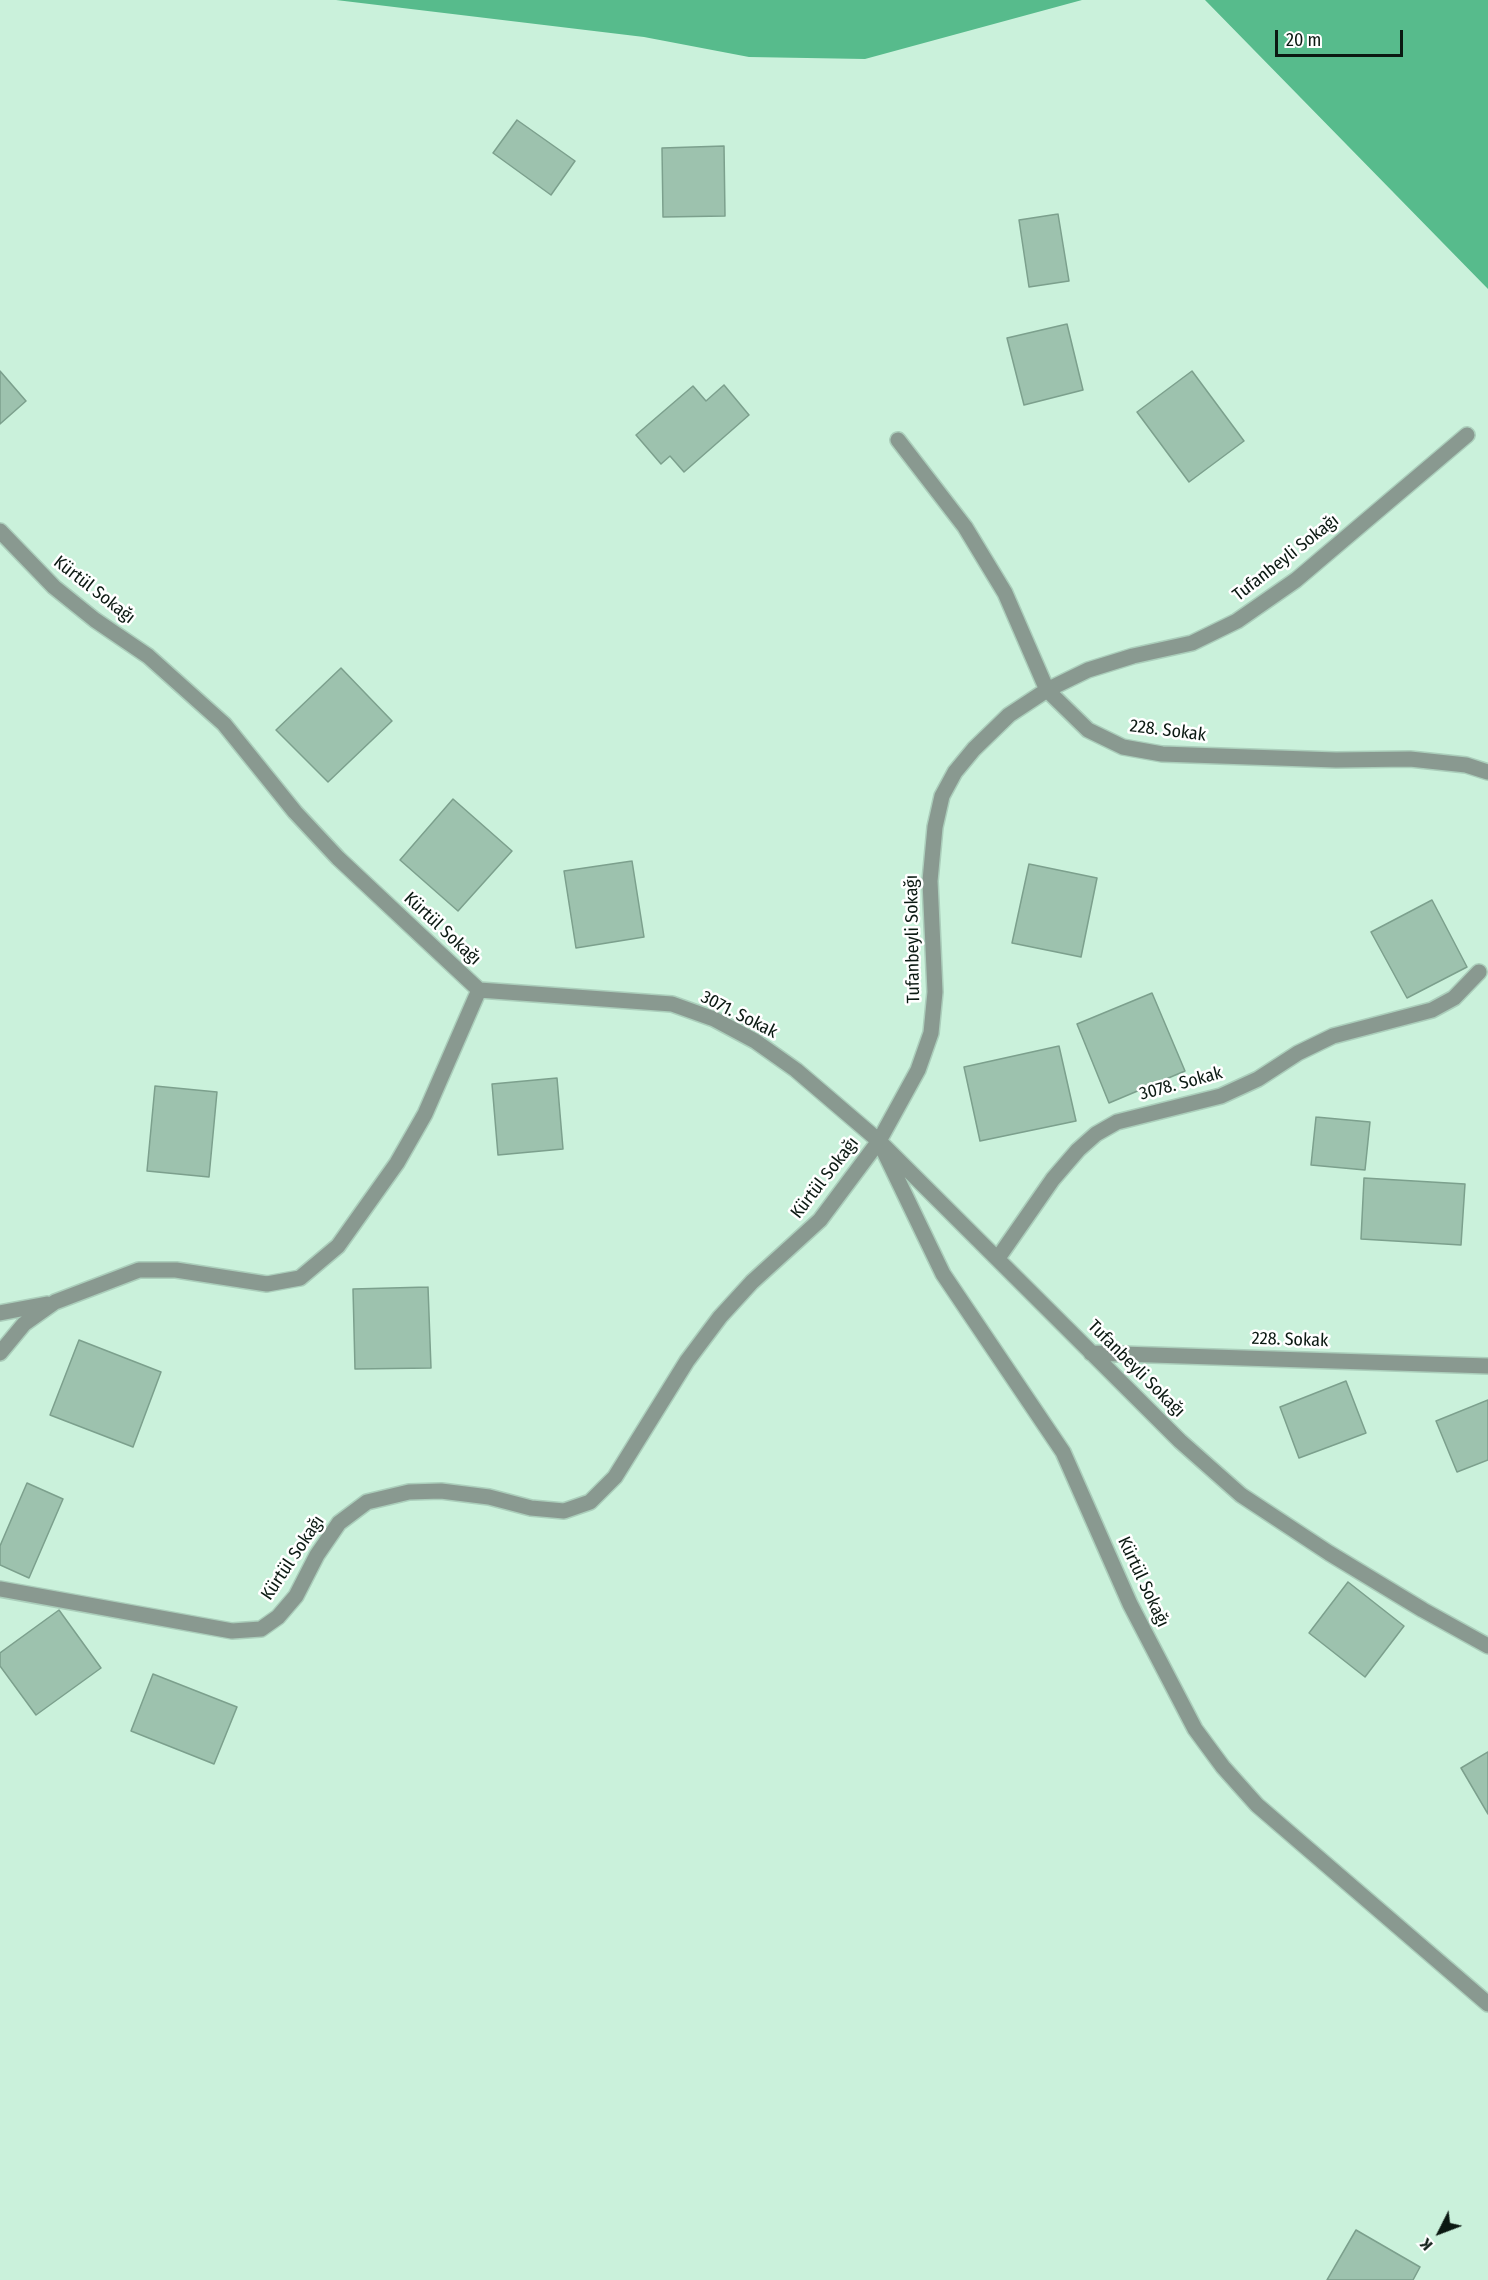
<!DOCTYPE html>
<meta charset="utf-8">
<style>
body{margin:0}
#map{position:relative;width:1488px;height:2280px;overflow:hidden;background:#caf1db;font-family:"Fira Sans Condensed",sans-serif}
canvas{display:block}
.north{position:absolute;left:1410px;top:2202px;width:60px;height:60px;-webkit-text-stroke:4px #fff;paint-order:stroke;rotate:228deg;font-size:16px;font-weight:700;line-height:24px;text-align:center;color:#0b1912}
.north::after{content:'';display:block;margin:auto;width:21px;height:27px;background:#0b1912;clip-path:polygon(50% 0,100% 100%,50% 72%,0 100%)}
.scale{position:absolute;left:1275px;top:30px;width:128px;height:27px;box-sizing:border-box;border:3px solid #0b1912;border-top:0;padding-left:8px;font-size:18px;line-height:21px;white-space:nowrap;color:#0b1912;-webkit-text-stroke:4px #fff;paint-order:stroke}
</style>
<div id="map">
<canvas width="1488" height="2280"></canvas>
<div class="north">K</div>
<div class="scale">20 m</div>
</div>
<script>
const context = document.querySelector('canvas').getContext('2d');
context.lineJoin = 'round';
function fillPath(path, color) { context.fillStyle = color; context.fill(path, 'evenodd'); }
const shape = rows => new Path2D(rows.map(r => 'M' + r).join(''));
function stroke(path, color, width, dash) { context.strokeStyle = color; context.lineWidth = width; context.lineCap = dash ? 'butt' : 'round'; context.setLineDash(dash || []); context.stroke(path); }
function write(font, color, halo, rows, align = 'center') {
  context.font = font + ' "Fira Sans Condensed",sans-serif'; context.lineWidth = 5; context.setLineDash([]); context.textBaseline = 'middle'; context.strokeStyle = halo; context.fillStyle = color; for (const [text, x, y, turn = 0] of rows) {
    context.save(); context.translate(x, y); context.rotate((+turn || 0) * Math.PI / 180); context.textAlign = isNaN(turn) ? turn : align; if (halo) context.strokeText(text, 0, 0); context.fillText(text, 0, 0); context.restore();
  }
}
const forest = shape([
 [336,0,1082,0,865,59,749,57,644,37],
 [1205,0,1488,0,1488,289]
]);
const building = shape([
 [517,120,575,161,551,195,493,153,517,120],
 [724,146,725,216,663,217,662,148,724,146],
 [1058,214,1069,281,1029,287,1019,220,1058,214],
 [1067,324,1083,390,1024,405,1007,338,1067,324],
 [0,371,26,401,0,424,0,371],
 [1192,371,1244,441,1189,482,1137,412,1192,371],
 [724,385,749,415,684,472,670,456,661,464,636,435,693,386,706,401,724,385],
 [341,668,392,721,328,782,276,730,341,668],
 [453,799,512,851,458,911,400,860,453,799],
 [632,861,644,937,576,948,564,871,632,861],
 [1029,864,1097,878,1081,957,1012,943,1029,864],
 [1432,900,1467,967,1407,998,1371,932,1432,900],
 [1152,993,1185,1071,1109,1103,1077,1024,1152,993],
 [1059,1046,1076,1121,980,1141,964,1067,1059,1046],
 [557,1078,563,1149,498,1155,492,1084,557,1078],
 [155,1086,217,1092,209,1177,147,1171,155,1086],
 [1316,1117,1370,1122,1365,1170,1311,1165,1316,1117],
 [1364,1178,1465,1184,1461,1245,1361,1239,1364,1178],
 [428,1287,431,1368,355,1369,353,1289,428,1287],
 [79,1340,161,1372,133,1447,50,1415,79,1340],
 [1346,1381,1366,1433,1299,1458,1280,1407,1346,1381],
 [1488,1400,1488,1460,1457,1472,1436,1421,1488,1400],
 [27,1483,63,1499,29,1578,0,1565,0,1546,27,1483],
 [1348,1582,1404,1626,1365,1677,1309,1633,1348,1582],
 [59,1610,101,1668,36,1715,0,1666,0,1653,59,1610],
 [153,1674,237,1707,214,1764,131,1731,153,1674],
 [1488,1752,1488,1814,1461,1768,1488,1752],
 [1356,2230,1420,2267,1413,2280,1327,2280,1356,2230]
]);
const street = shape([
 [1467,435,1296,580,1237,621,1192,643,1133,656,1088,670,1047,690,1009,715,974,749,955,772,942,796,935,827,930,881,935,992,931,1033,918,1070,879,1141,1180,1441,1241,1495,1329,1553,1423,1610,1488,1646],
 [898,440,965,527,1005,593,1047,690,1088,730,1123,747,1162,754,1336,760,1410,759,1466,765,1488,772],
 [0,531,54,587,95,620,148,656,224,724,295,812,338,858,479,990,425,1114,397,1163,338,1246,300,1278,267,1284,176,1270,139,1270,55,1302,24,1324,0,1353],
 [479,990,672,1004,714,1019,755,1041,796,1070,879,1141],
 [998,1258,1053,1179,1078,1150,1096,1134,1117,1122,1221,1096,1258,1079,1298,1053,1333,1036,1432,1010,1454,998,1479,972],
 [0,1313,47,1304],
 [1091,1353,1488,1366],
 [0,1589,232,1631,261,1629,278,1617,296,1596,317,1555,339,1523,367,1502,409,1492,441,1491,489,1497,531,1508,564,1511,590,1502,615,1477,687,1361,720,1317,752,1282,820,1220,879,1141,943,1274,1063,1452,1130,1604,1195,1729,1223,1767,1257,1805,1488,2004]
]);
const streetNames = [
 ["Tufanbeyli Sokağı",1286,558,-38],
 ["Kürtül Sokağı",94,590,38],
 ["228. Sokak",1168,731,7],
 ["Kürtül Sokağı",442,929,43],
 ["Tufanbeyli Sokağı",913,939,-91],
 ["3071. Sokak",739,1015,27],
 ["3078. Sokak",1181,1084,-15],
 ["Kürtül Sokağı",825,1178,-52],
 ["228. Sokak",1290,1340,2],
 ["Tufanbeyli Sokağı",1136,1369,45],
 ["Kürtül Sokağı",293,1558,-56],
 ["Kürtül Sokağı",1143,1582,65]
];
fillPath(forest, '#57bb8c');
fillPath(building, '#9dc2ae');
stroke(building, '#7ca08d', 1.5);
stroke(street, '#abcebb', 18);
stroke(street, '#899990', 15);
write('18px', '#0b1912', '#fff', streetNames);
</script>
